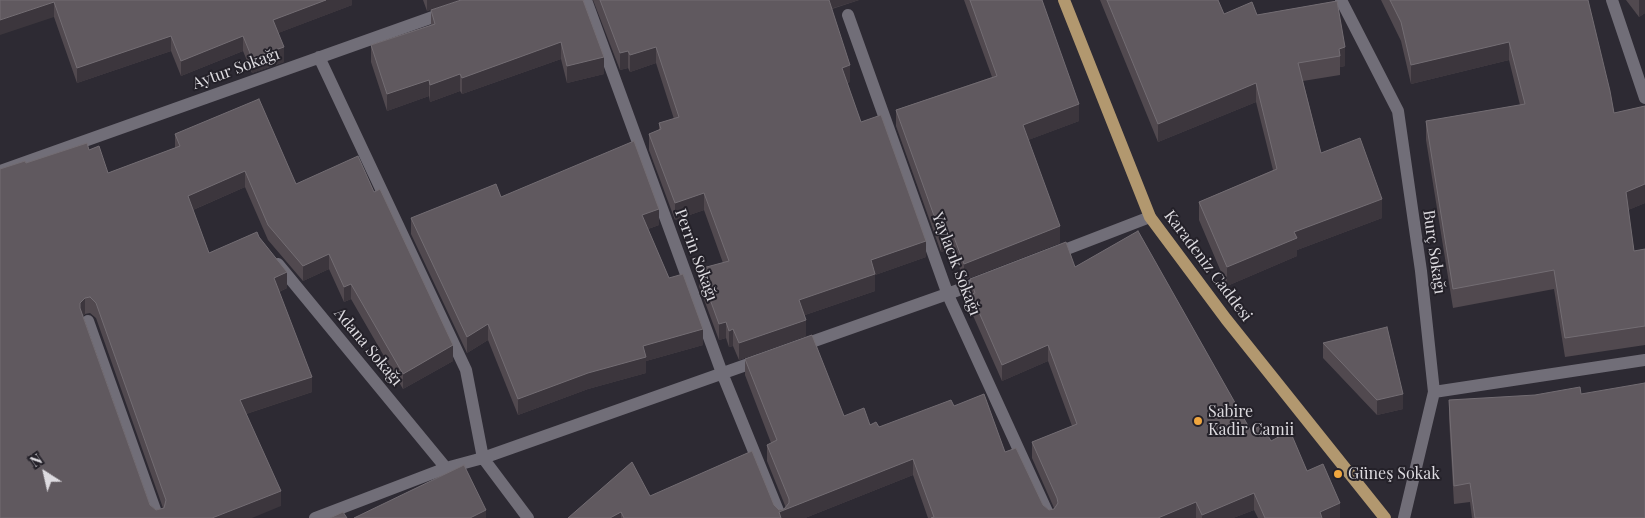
<!DOCTYPE html>
<meta charset="utf-8">
<style>
body{margin:0}
#map{position:relative;width:1645px;height:518px;overflow:hidden;background:#2d2a33;font-family:"Playfair Display",serif}
canvas{display:block}
.north{position:absolute;left:20px;top:448px;width:50px;height:50px;-webkit-text-stroke:4px #242129;paint-order:stroke;rotate:325deg;font-size:14px;font-weight:700;line-height:20px;text-align:center;color:#dddbe0}
.north::after{content:'';display:block;margin:auto;width:18px;height:22px;background:#dddbe0;clip-path:polygon(50% 0,100% 100%,50% 72%,0 100%)}
</style>
<div id="map">
<canvas width="1645" height="518"></canvas>
<div class="north">N</div>
</div>
<script>
const context = document.querySelector('canvas').getContext('2d');
context.lineJoin = 'round';
const shape = rows => new Path2D(rows.map(r => 'M' + r).join(''));
function stroke(path, color, width, dash) { context.strokeStyle = color; context.lineWidth = width; context.lineCap = dash ? 'butt' : 'round'; context.setLineDash(dash || []); context.stroke(path); }
function fillPath(path, color) { context.fillStyle = color; context.fill(path, 'evenodd'); }
function write(font, color, halo, rows, align = 'center') {
  context.font = font + ' "Playfair Display",serif'; context.lineWidth = 4; context.setLineDash([]); context.textBaseline = 'middle'; context.strokeStyle = halo; context.fillStyle = color; for (const [text, x, y, turn = 0] of rows) {
    context.save(); context.translate(x, y); context.rotate((+turn || 0) * Math.PI / 180); context.textAlign = isNaN(turn) ? turn : align; if (halo) context.strokeText(text, 0, 0); context.fillText(text, 0, 0); context.restore();
  }
}
const minor = shape([
 [586,0,722,373,781,518],
 [1341,0,1398,111,1421,271,1434,392,1404,518],
 [1612,0,1645,98],
 [848,15,948,295,1050,518],
 [319,57,466,370,483,458,528,518],
 [0,171,447,12],
 [1054,254,1150,217],
 [278,264,446,468],
 [88,321,158,518],
 [800,346,984,281],
 [1434,392,1645,360],
 [315,518,446,468,483,458,760,360]
]);
const major = shape([
 [1064,0,1150,217,1226,319,1385,518]
]);
const wall = shape([
 [0,0,352,0,352,5,278,33,284,62,252,73,243,51,181,76,171,51,77,83,54,17],
 [423,0,459,0,427,11],
 [583,0,604,74,567,83,561,59,462,94,460,91,430,102,429,96,387,111,371,62,371,45,431,25,431,10],
 [593,0,859,0,832,9,850,82,847,83,861,122,926,257,875,275,875,291,805,315,806,336,739,360,733,346,729,347,726,338,719,340,699,286,699,269,723,263,704,210,675,220,649,150,649,134,659,130,659,123,674,119,656,63,630,72,628,68,620,70],
 [964,0,1042,0,1079,121,1028,140,1060,243,964,280,952,248,941,252,896,126,896,110,992,77],
 [1100,0,1218,0,1224,14,1257,15,1337,1,1345,66,1340,67,1340,75,1303,81,1321,153,1382,218,1297,250,1297,256,1227,286,1199,220,1199,202,1273,170,1256,102,1158,142],
 [1381,0,1588,0,1614,113,1645,106,1645,203,1628,210,1634,251,1645,249,1645,345,1565,357,1554,289,1453,308,1426,140,1426,121,1520,105,1509,60,1411,84,1401,41],
 [1626,0,1645,0,1645,13,1639,17],
 [175,134,296,184,374,192,453,361,403,389,351,299,344,302,329,269,303,281,268,240,245,187,193,210,209,253,259,237,287,288,279,292,312,392,246,414,281,506,0,518,26,163,89,150,108,173,175,148],
 [90,313,96,318,163,508,156,510,150,505,83,316,85,314],
 [501,197,659,225,648,229,669,278,703,345,646,361,646,373,588,389,518,415,488,340,467,353,411,234,411,218],
 [1075,267,1251,431,1271,441,1307,471,1340,518,1258,518,1254,510,1233,518,928,518,913,475,805,518,568,518,650,496,774,505,779,510,784,509,786,508,767,461,767,445,771,443,745,375,745,359,844,416,879,427,954,406,1005,452,1043,505,1049,510,1054,509,1054,508,1032,458,1032,442,1072,426,1048,361,1002,381,971,311,971,299,970,295,970,279],
 [1323,343,1403,409,1377,415,1323,358],
 [1581,394,1645,518,1472,518,1470,502,1454,504,1449,419,1449,400]
]);
const shadedWall = shape([
 [326,0,352,0,352,5,273,35,273,20],
 [427,0,459,0,427,11],
 [827,0,859,0,827,10],
 [1639,0,1645,0,1645,13,1639,17],
 [54,2,54,17,0,35,0,20],
 [171,36,171,51,77,83,77,68],
 [243,36,243,51,181,76,181,61],
 [561,42,561,59,462,94,462,78],
 [1509,42,1509,60,1411,84,1411,65],
 [284,47,284,62,252,73,252,58],
 [656,47,656,63,630,72,630,55],
 [1345,47,1345,66,1340,67,1340,56,1339,49],
 [628,51,628,68,620,70,620,53],
 [604,57,604,74,567,83,567,66],
 [850,65,850,82,842,84,842,68],
 [460,74,460,91,430,102,430,85],
 [429,80,429,96,387,111,387,94],
 [1256,83,1256,102,1158,142,1158,124],
 [1079,104,1079,121,1023,142,1023,125],
 [245,171,245,187,188,212,188,196],
 [1645,184,1645,203,1626,211,1626,192],
 [704,193,704,210,675,220,675,203],
 [1382,199,1382,218,1297,250,1297,256,1227,286,1227,267,1294,232],
 [659,209,659,225,642,231,642,215],
 [1060,226,1060,243,964,280,964,264],
 [952,232,952,248,941,252,941,235],
 [926,241,926,257,875,275,875,291,799,317,799,300,871,260],
 [329,254,329,269,303,281,303,266],
 [287,272,287,288,274,294,274,278],
 [351,284,351,299,344,302,344,287],
 [85,298,85,314,80,319,80,303],
 [806,320,806,336,739,360,739,343],
 [726,322,726,338,719,340,719,324],
 [488,324,488,340,467,353,467,337],
 [703,329,703,345,646,361,646,373,588,389,518,415,518,399,643,346],
 [733,329,733,346,729,347,729,331],
 [453,345,453,361,403,389,403,374],
 [1048,345,1048,361,1002,381,1002,365],
 [312,377,312,392,240,416,240,400],
 [1403,394,1403,409,1377,415,1377,400],
 [913,459,913,475,805,518,779,518,779,512],
 [281,491,281,506,252,518,212,518],
 [1254,493,1254,510,1233,518,1202,518,1202,515],
 [1196,502,1196,518,1158,518],
 [1340,503,1340,518,1320,518,1320,512],
 [486,510,486,518,470,518],
 [621,512,621,518,610,518]
]);
const building = shape([
 [0,0,326,0,273,20,284,47,252,58,243,36,181,61,171,36,77,68,54,2,0,20,0,0],
 [461,0,583,0,604,57,567,66,561,42,462,78,460,74,430,85,429,80,387,94,371,45,435,24,431,10,461,0],
 [600,0,829,0,850,65,842,68,861,122,881,115,926,241,871,260,875,274,799,300,806,320,739,343,733,329,729,331,726,322,719,324,699,269,729,261,704,193,675,203,649,134,661,129,659,123,679,117,656,47,630,55,628,51,620,53,600,0],
 [970,0,1042,0,1079,104,1023,125,1060,226,964,264,952,232,941,235,896,110,997,76,970,0],
 [1107,0,1218,0,1224,14,1252,2,1257,15,1337,1,1345,47,1339,49,1340,56,1298,63,1321,153,1360,138,1382,199,1294,232,1297,238,1227,267,1199,202,1277,169,1256,83,1158,124,1107,0],
 [1390,0,1588,0,1610,91,1614,113,1645,106,1645,184,1626,192,1634,251,1645,249,1645,326,1565,338,1554,270,1453,289,1426,121,1525,104,1509,42,1411,65,1401,22,1390,0],
 [259,99,296,184,358,156,374,192,380,189,453,345,403,374,351,284,344,287,329,254,303,266,268,225,245,171,188,196,209,253,257,232,259,237,287,272,274,278,312,377,240,400,281,491,212,518,0,518,0,169,25,161,26,163,87,143,89,150,99,146,108,173,180,146,175,134,259,99],
 [90,297,96,303,166,500,164,508,156,510,150,505,80,308,80,303,85,298,90,297],
 [634,141,659,209,642,215,669,278,683,274,703,329,643,346,646,357,588,373,518,399,488,324,467,337,411,218,496,184,501,197,634,141],
 [1138,231,1251,431,1262,425,1271,441,1290,431,1307,471,1323,464,1340,503,1320,512,1322,518,1265,518,1254,493,1202,515,1196,502,1158,518,931,518,934,517,913,459,779,512,781,518,624,518,621,512,610,518,568,518,632,462,650,496,752,451,774,505,779,510,784,509,789,503,789,499,767,445,777,440,745,359,812,335,844,416,864,408,870,425,876,422,879,427,951,400,954,406,984,394,1005,452,1016,448,1043,505,1049,510,1054,509,1058,503,1057,498,1032,442,1077,424,1048,345,1002,365,971,294,975,293,970,279,1066,242,1075,267,1138,231],
 [1387,327,1403,394,1377,400,1323,343,1387,327],
 [1645,383,1645,518,1475,518,1470,483,1454,486,1449,400,1535,395,1580,387,1581,394,1645,383],
 [464,465,486,510,470,518,354,518,464,465],
 [343,512,347,518,330,518,343,512]
]);
const markers = [
 [1198,421,5,"#f0a63e"],
 [1338,474,5,"#f0a63e"]
];
const streetNames = [
 ["Aytur Sokağı",236,69,-20],
 ["Burç Sokağı",1434,252,82],
 ["Perrin Sokağı",696,255,70],
 ["Yaylacık Sokağı",956,264,69],
 ["Karadeniz Caddesi",1208,266,53],
 ["Adana Sokağı",368,347,50]
];
const poiNames = [
 ["Sabire",1208,412],
 ["Kadir Camii",1208,430],
 ["Güneş Sokak",1348,474]
];
stroke(minor, '#716e78', 12);
stroke(major, '#b2986f', 12);
fillPath(wall, '#51494f');
fillPath(shadedWall, '#3c363d');
fillPath(building, '#60595f');
stroke(building, '#736d73', 1);
for (const [x, y, r, color] of markers) { const dot = new Path2D(); dot.arc(x, y, r, 0, 2 * Math.PI); context.fillStyle = color; context.fill(dot); stroke(dot, '#242129', 2); }
write('16px', '#dddbe0', '#242129', streetNames);
write('16px', '#dddbe0', '#242129', poiNames, 'left');
</script>
